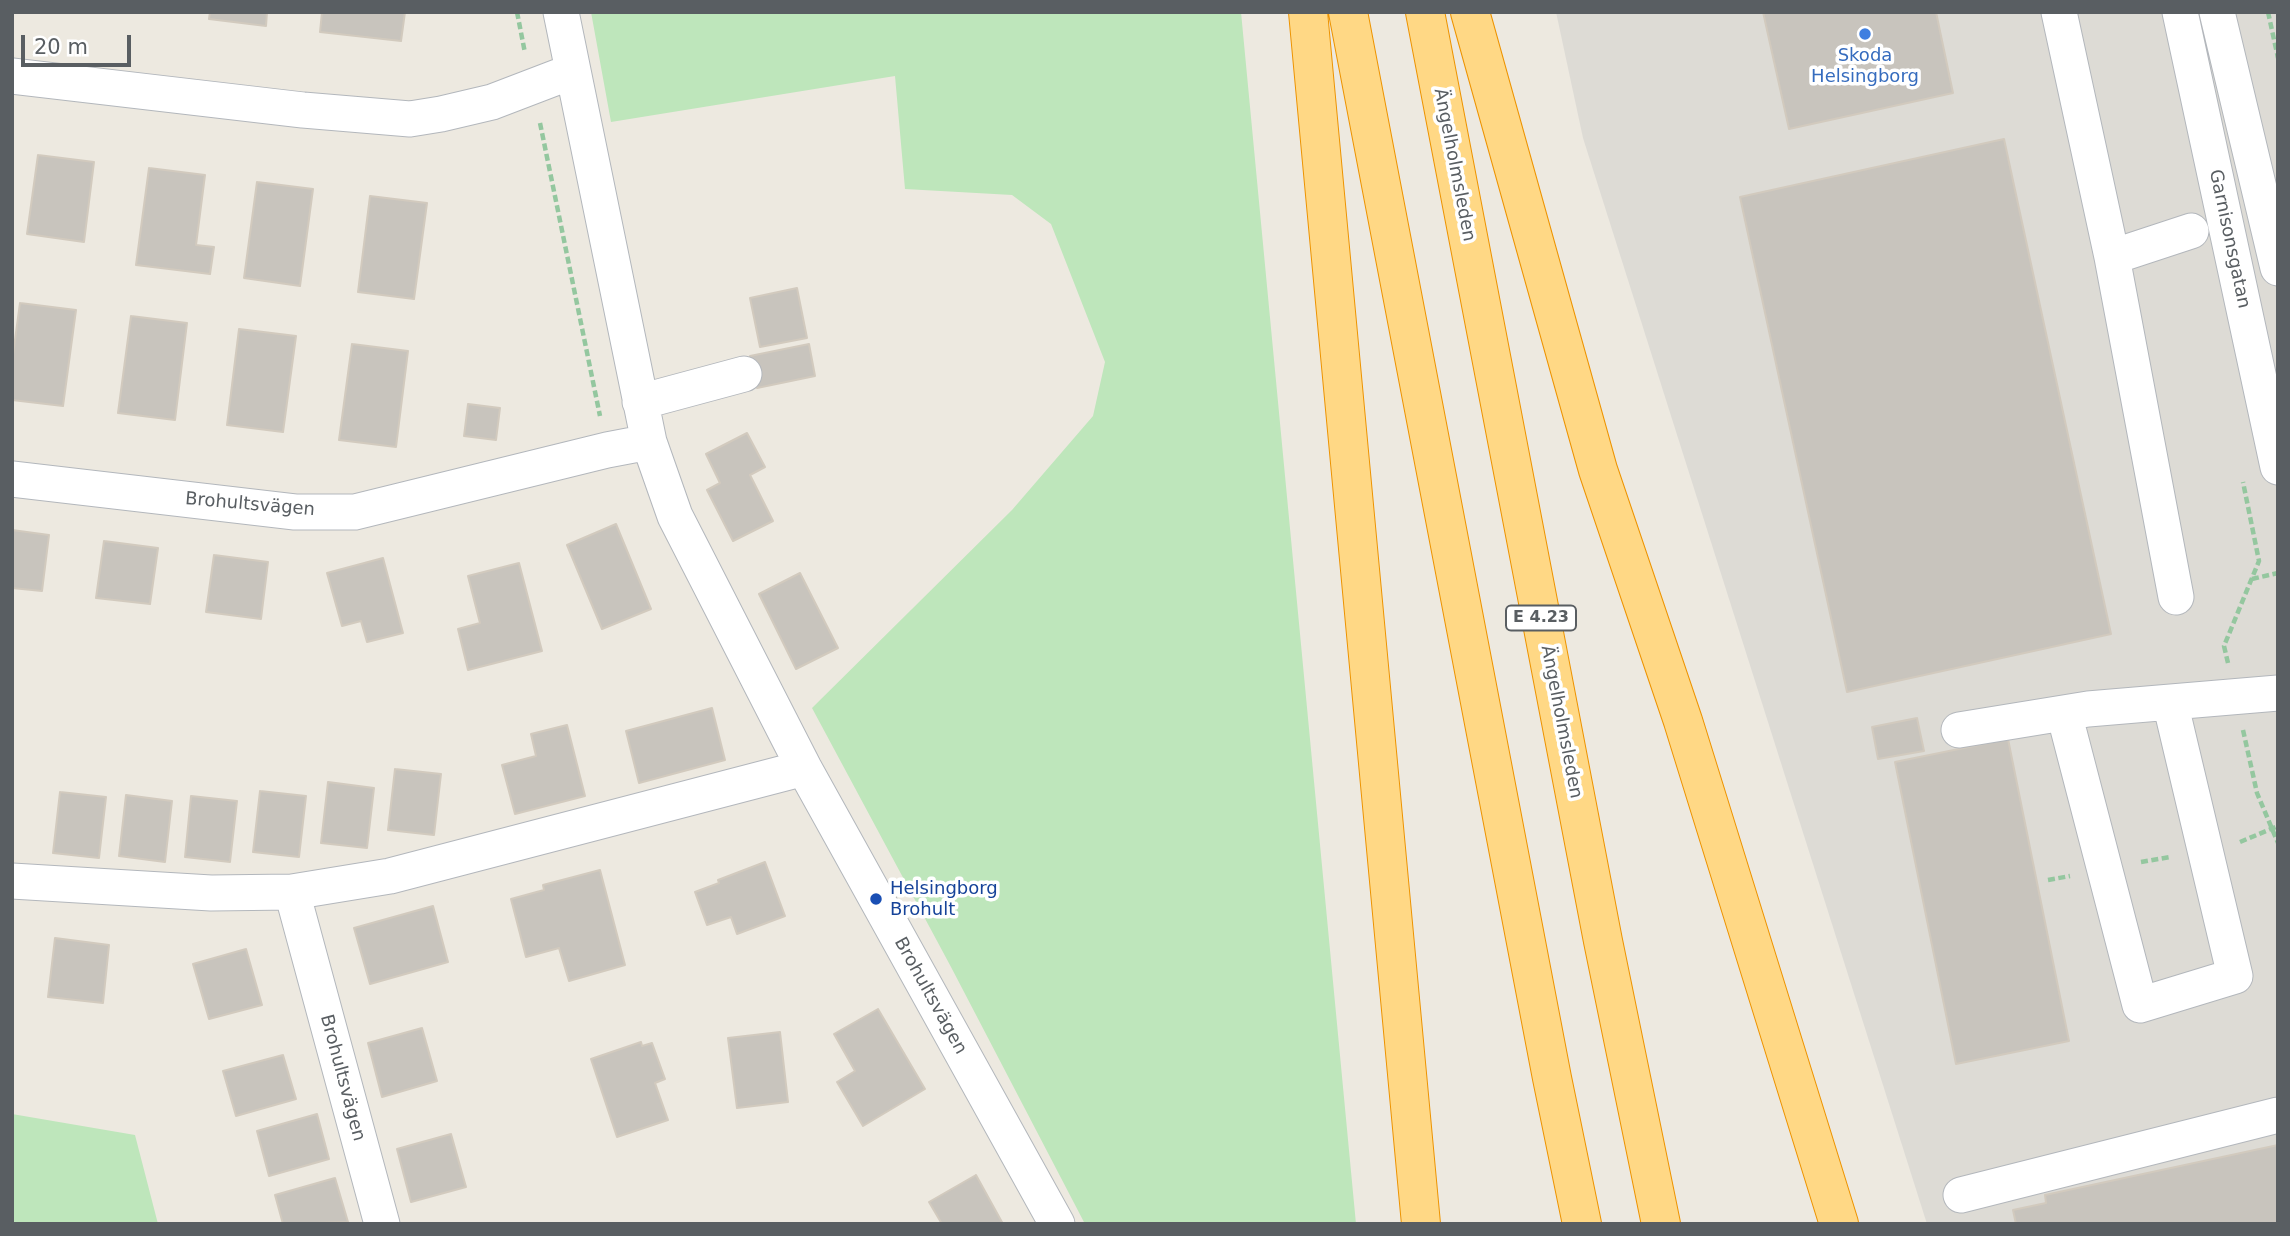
<!DOCTYPE html>
<meta charset="utf-8">
<style>
body{margin:0}
#map{position:relative;width:2290px;height:1236px;overflow:hidden;background:#ede9e0;font-family:"DejaVu Sans",sans-serif}
canvas{display:block}
.frame{position:absolute;inset:0;border:14px solid #595e62;pointer-events:none}
.scale{position:absolute;left:21px;top:35px;width:110px;height:32px;box-sizing:border-box;border:4px solid #595e62;border-top:0;padding-left:9px;font-size:21px;line-height:24px;white-space:nowrap;color:#595e62;-webkit-text-stroke:5px #fff;paint-order:stroke}
</style>
<div id="map">
<canvas width="2290" height="1236"></canvas>
<div class="frame"></div>
<div class="scale">20 m</div>
</div>
<script>
const context = document.querySelector('canvas').getContext('2d');
context.lineJoin = 'round';
function fillPath(path, color) { context.fillStyle = color; context.fill(path, 'evenodd'); }
const shape = rows => new Path2D(rows.map(r => 'M' + r).join(''));
function stroke(path, color, width, dash) { context.strokeStyle = color; context.lineWidth = width; context.lineCap = dash ? 'butt' : 'round'; context.setLineDash(dash || []); context.stroke(path); }
function write(font, color, halo, rows, align = 'center') {
  context.font = font + ' "DejaVu Sans",sans-serif'; context.lineWidth = 7; context.setLineDash([]); context.textBaseline = 'middle'; context.strokeStyle = halo; context.fillStyle = color; for (const [text, x, y, turn = 0] of rows) {
    context.save(); context.translate(x, y); context.rotate((+turn || 0) * Math.PI / 180); context.textAlign = isNaN(turn) ? turn : align; if (halo) context.strokeText(text, 0, 0); context.fillText(text, 0, 0); context.restore();
  }
}
const industrial = shape([
 [1556,12,2278,12,2278,1224,1927,1224,1583,138]
]);
const green = shape([
 [591,12,1241,12,1356,1224,1085,1224,951,967,812,708,1012,510,1093,416,1105,362,1051,224,1012,195,905,189,895,76,611,122],
 [12,1114,135,1135,158,1224,12,1224]
]);
const building = shape([
 [210,12,267,12,266,26,209,19,210,12],
 [322,12,405,12,401,41,320,32,322,12],
 [1763,12,1936,12,1953,93,1789,129,1763,12],
 [2004,139,2111,634,1847,692,1740,197,2004,139],
 [38,155,94,162,84,242,27,234,38,155],
 [149,168,205,175,196,245,214,247,210,274,136,265,149,168],
 [257,182,313,189,300,286,244,278,257,182],
 [370,196,427,203,414,299,358,292,370,196],
 [797,288,807,338,760,347,750,298,797,288],
 [20,303,76,310,63,406,12,400,12,362,20,303],
 [131,316,187,323,175,420,118,413,131,316],
 [239,329,296,336,283,432,227,425,239,329],
 [352,344,408,351,396,447,339,440,352,344],
 [809,344,815,376,757,388,750,356,809,344],
 [468,404,500,408,496,440,464,436,468,404],
 [747,433,765,467,750,475,773,521,733,541,707,490,720,483,706,454,747,433],
 [616,524,651,609,602,629,567,545,616,524],
 [12,530,49,535,42,591,12,588,12,530],
 [104,541,158,548,150,604,96,598,104,541],
 [214,555,268,562,261,619,206,612,214,555],
 [383,558,403,633,367,642,361,621,342,626,327,573,383,558],
 [519,563,542,651,468,670,458,629,480,623,468,576,519,563],
 [800,573,838,648,796,669,759,594,800,573],
 [712,708,725,760,639,783,626,731,712,708],
 [1917,718,1924,751,1878,759,1872,727,1917,718],
 [567,725,585,796,515,814,502,765,536,756,531,734,567,725],
 [2008,739,2069,1041,1956,1064,1895,762,2008,739],
 [395,769,441,774,434,835,388,830,395,769],
 [328,782,374,788,367,848,321,843,328,782],
 [260,791,306,796,299,857,253,852,260,791],
 [60,792,106,797,99,858,53,853,60,792],
 [126,795,172,801,165,862,119,856,126,795],
 [191,796,237,801,230,862,185,857,191,796],
 [765,862,785,916,737,934,731,917,707,925,695,892,719,883,718,880,765,862],
 [600,870,625,965,569,981,559,948,526,957,511,899,544,890,543,885,600,870],
 [433,906,448,962,370,984,354,928,433,906],
 [55,938,109,945,103,1003,48,997,55,938],
 [246,949,262,1005,209,1019,193,964,246,949],
 [878,1009,925,1089,863,1126,837,1082,855,1071,834,1034,878,1009],
 [422,1028,437,1081,382,1097,368,1043,422,1028],
 [780,1032,788,1102,737,1108,728,1038,780,1032],
 [641,1042,642,1046,652,1043,665,1079,655,1083,668,1120,617,1137,591,1059,641,1042],
 [283,1055,296,1099,236,1116,223,1071,283,1055],
 [317,1114,329,1159,269,1176,257,1131,317,1114],
 [451,1134,466,1187,411,1202,397,1149,451,1134],
 [2278,1145,2278,1224,2016,1224,2013,1210,2046,1203,2045,1195,2278,1145],
 [976,1175,1003,1224,942,1224,929,1202,976,1175],
 [335,1178,348,1222,283,1224,275,1195,335,1178]
]);
const path = shape([
 [517,12,525,53],
 [2268,12,2278,58],
 [540,123,600,416],
 [2252,579,2278,573],
 [2228,663,2224,646,2259,561,2243,482],
 [2243,730,2257,793,2278,843],
 [2240,842,2278,826],
 [2141,862,2170,857],
 [2048,880,2070,876]
]);
const minor = shape([
 [561,12,649,442,675,516,804,768,1057,1224],
 [2059,12,2112,257],
 [2180,12,2278,467],
 [2217,12,2278,268],
 [12,76,303,110,410,119,441,114,492,102,573,71],
 [640,402,744,374],
 [12,479,295,512,355,512,607,450,649,442],
 [2176,597,2112,257,2191,231],
 [2064,713,2140,1005,2235,976,2170,702],
 [1959,730,2088,709,2278,693],
 [12,881,211,893,292,892,390,876,804,768],
 [292,892,382,1224],
 [1961,1195,2278,1115]
]);
const highway = shape([
 [1308,12,1421,1224],
 [1348,12,1552,1078,1582,1224],
 [1425,12,1603,941,1661,1224],
 [1470,12,1598,470,1683,721,1839,1224]
]);
const markers = [
 [1865,34,7,"#3f7fe0"],
 [876,899,7,"#1a4fb4"]
];
const shields = [
 [1541,618,70]
];
const shieldNames = [
 ["E 4.23",1541,618]
];
const shopNames = [
 ["Skoda",1865,56],
 ["Helsingborg",1865,77]
];
const streetNames = [
 ["Ängelholmsleden",1454,165,79],
 ["Garnisonsgatan",2229,239,78],
 ["Brohultsvägen",250,505,5],
 ["Ängelholmsleden",1561,722,79],
 ["Brohultsvägen",930,996,61],
 ["Brohultsvägen",342,1078,75]
];
const transitNames = [
 ["Helsingborg",890,889],
 ["Brohult",890,910]
];
fillPath(industrial, '#dddbd5');
fillPath(green, '#bee6bb');
fillPath(building, '#c8c4bd');
stroke(building, '#d2cabe', 2);
stroke(minor, '#b3b7bc', 37);
stroke(highway, '#ed9300', 40);
stroke(path, '#94c79f', 4.5, [7, 3.5]);
stroke(minor, '#fff', 35);
stroke(highway, '#ffd885', 38);
for (const [x, y, r, color] of markers) { const dot = new Path2D(); dot.arc(x, y, r, 0, 2 * Math.PI); context.fillStyle = color; context.fill(dot); stroke(dot, '#fff', 2.5); }
for (const [x, y, w] of shields) { const box = new Path2D(); box.roundRect(x - w / 2, y - 12.5, w, 25, 5); context.fillStyle = '#fff'; context.fill(box); stroke(box, '#595e62', 2); }
write('bold 16px', '#595e62', null, shieldNames);
write('18px', '#366cbe', '#fff', shopNames);
write('18px', '#595e62', '#fff', streetNames);
write('18px', '#164399', '#fff', transitNames, 'left');
</script>
